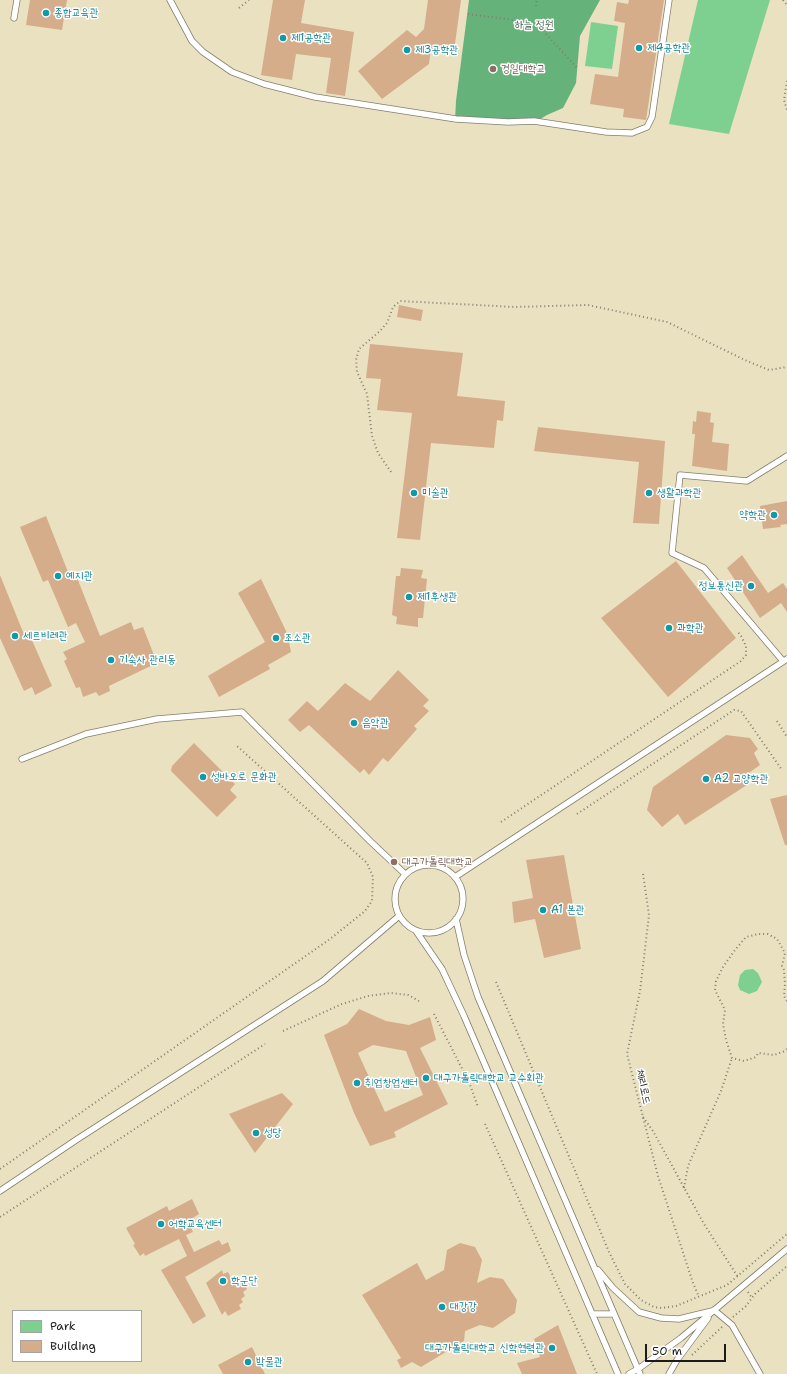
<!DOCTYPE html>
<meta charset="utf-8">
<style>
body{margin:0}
#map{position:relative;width:787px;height:1374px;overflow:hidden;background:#eae1c0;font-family:"Shantell Sans",sans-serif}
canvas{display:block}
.legend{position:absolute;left:12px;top:1310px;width:130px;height:52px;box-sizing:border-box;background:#fff;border:1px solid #a4a4a4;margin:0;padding:5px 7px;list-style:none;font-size:12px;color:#1c1c1c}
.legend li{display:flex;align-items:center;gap:8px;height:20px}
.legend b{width:20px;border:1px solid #a4a4a4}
.scale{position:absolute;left:645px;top:1344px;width:81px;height:18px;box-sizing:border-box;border:2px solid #1c1c1c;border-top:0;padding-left:5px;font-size:12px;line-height:14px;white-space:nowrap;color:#1c1c1c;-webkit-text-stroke:3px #fff;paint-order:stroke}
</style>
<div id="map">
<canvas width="787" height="1374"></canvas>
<ul class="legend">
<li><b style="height:11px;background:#7ed091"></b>Park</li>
<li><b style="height:11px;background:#d5ad8a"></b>Building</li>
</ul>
<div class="scale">50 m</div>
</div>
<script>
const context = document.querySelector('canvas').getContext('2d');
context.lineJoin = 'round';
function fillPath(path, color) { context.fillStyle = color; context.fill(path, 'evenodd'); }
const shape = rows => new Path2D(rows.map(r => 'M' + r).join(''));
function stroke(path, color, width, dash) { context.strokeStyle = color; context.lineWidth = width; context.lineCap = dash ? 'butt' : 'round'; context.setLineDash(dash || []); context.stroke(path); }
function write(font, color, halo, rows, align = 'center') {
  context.font = font + ' "Shantell Sans","Poor Story",sans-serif'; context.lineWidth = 3; context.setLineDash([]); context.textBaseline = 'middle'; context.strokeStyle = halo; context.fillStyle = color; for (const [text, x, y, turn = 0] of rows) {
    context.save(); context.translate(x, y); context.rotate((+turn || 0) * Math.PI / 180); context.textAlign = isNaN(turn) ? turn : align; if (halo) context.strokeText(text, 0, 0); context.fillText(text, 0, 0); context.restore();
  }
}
const green = shape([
 [698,0,770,0,729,134,669,124],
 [591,22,618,26,612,69,585,66],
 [753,969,758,973,762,982,757,991,749,994,740,990,738,985,740,975,745,970]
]);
const forest = shape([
 [469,0,600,0,580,36,576,83,563,108,547,115,532,124,455,121,456,101]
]);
const building = shape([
 [30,0,67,0,62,30,26,25],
 [273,0,305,0,301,23,354,32,345,96,326,93,331,58,296,54,292,80,261,75],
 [428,0,461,0,454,51,431,49,429,64,382,99,358,71,407,30,416,37,424,29],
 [629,0,664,0,646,120,623,117,624,109,590,104,595,74,618,77,625,23,614,21,617,2,628,4],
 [399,305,423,310,421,321,397,317],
 [370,344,463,353,457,396,505,401,503,421,497,420,494,448,431,443,420,540,397,538,412,413,377,410,381,379,366,378],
 [697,411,711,413,710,422,714,423,712,442,729,444,727,471,692,466,695,434,692,434,693,421,696,422],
 [538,427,665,441,659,524,633,523,639,462,534,451],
 [787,501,787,524,780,525,781,527,763,529,760,506],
 [46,516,68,572,74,570,100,636,131,622,134,630,143,627,157,663,109,686,110,691,99,696,96,692,83,697,80,687,76,688,64,661,67,659,63,652,85,642,76,623,68,627,48,580,43,582,20,527],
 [742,555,768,593,783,583,787,589,787,612,781,603,760,618,727,568],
 [676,561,736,638,668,697,601,618],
 [401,568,423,570,421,578,427,579,423,618,418,618,418,627,396,624,397,617,392,615,396,576,400,576],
 [0,575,23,632,28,631,52,686,35,695,32,687,24,691,0,638],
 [261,579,287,633,291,652,268,665,270,669,219,697,208,676,265,642,238,593],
 [398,670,429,700,423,706,429,711,414,726,417,729,388,762,383,758,369,775,364,769,360,773,309,725,300,732,288,720,307,701,318,711,345,683,370,701],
 [726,735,750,738,758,749,754,753,760,765,746,775,750,783,685,825,678,814,662,827,647,810,653,787],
 [194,743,235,784,230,790,237,797,217,817,171,771,172,766],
 [787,795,787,845,785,845,770,799],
 [564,855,581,949,544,958,535,919,514,923,512,902,533,898,526,860],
 [359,1009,386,1021,409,1025,430,1017,436,1040,420,1048,448,1104,394,1132,396,1137,370,1146,354,1113,324,1035,347,1024],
 [373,1045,406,1051,423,1095,385,1112,358,1053],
 [282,1093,293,1104,255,1153,229,1114],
 [192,1199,199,1214,188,1221,193,1232,186,1235,194,1252,219,1240,222,1245,228,1242,231,1251,185,1277,206,1316,193,1324,161,1270,187,1256,179,1239,145,1256,144,1253,140,1256,133,1245,135,1244,126,1228,167,1206,169,1211],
 [460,1243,475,1247,482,1260,477,1283,490,1277,503,1279,517,1300,515,1313,493,1328,480,1325,465,1331,464,1341,421,1367,412,1362,401,1368,397,1360,401,1358,362,1295,417,1263,426,1280,444,1270,447,1250],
 [222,1270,223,1274,228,1272,232,1280,237,1278,238,1282,243,1280,247,1289,243,1292,245,1296,241,1299,243,1302,239,1305,241,1309,228,1316,225,1311,222,1315,206,1283],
 [558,1325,577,1374,522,1374,517,1363,540,1357,534,1339],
 [252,1347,265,1374,223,1374,218,1365]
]);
const path = shape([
 [783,0,787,5],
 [536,6,537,0],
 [239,8,249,0],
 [468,14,521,21],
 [546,34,578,69],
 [787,81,784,100,787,110],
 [391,472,378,453,372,436,367,394,357,372,356,360,359,349,380,331,387,323,393,307,400,301,515,307,588,305,667,322,747,361,769,370,787,367],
 [777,721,787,737],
 [577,814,734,710,741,711,782,770],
 [501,822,741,661,746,655,746,646,741,636,737,631],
 [643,874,649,915,640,991,627,1054,658,1176,693,1283,699,1297],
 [496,982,609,1252,625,1284,641,1300,654,1307,662,1308,676,1306,727,1285,787,1234],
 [787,1001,784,996,785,984,784,970,782,966,785,953,777,939,768,934,758,934,746,937,735,950,723,967,716,981,715,990,725,1010,723,1024,726,1040,732,1058,744,1061,756,1057,758,1053,774,1055,785,1051,787,1049],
 [434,1014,469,1082,478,1107],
 [283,1031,342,1004,368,996,391,993,408,995,419,1001],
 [643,1117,653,1131,704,1224,738,1277],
 [485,1124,597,1374],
 [0,1169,330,939,365,911,372,901,373,877,367,863,237,746],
 [684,1188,688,1166,721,1091,732,1058],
 [0,1217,265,1044],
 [748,1292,752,1298],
 [733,1317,746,1306,755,1294,787,1266],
 [692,1355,722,1327]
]);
const service = shape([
 [170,0,192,41,203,52,232,72,264,84,315,97,456,119,508,122,534,121,606,132,632,133,647,127,652,117,669,0],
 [14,18,17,0],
 [783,661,704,568,672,553,680,475,747,481,787,456],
 [22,759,86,734,157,719,242,712,370,841,405,874],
 '395 899a34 34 0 1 1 68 0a34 34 0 1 1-68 0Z',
 [455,877,787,659],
 [456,919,464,955,478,997,640,1374],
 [416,931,442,969,464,1016,618,1374],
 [0,1191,79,1138,323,981,399,916],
 [598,1270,613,1288,639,1312,661,1318,679,1319,712,1311],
 [714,1310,732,1325,760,1374],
 [592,1314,614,1314],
 [629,1374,638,1369,681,1338,787,1249],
 [669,1374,677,1360,708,1318]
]);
const markers = [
 [46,13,4,"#0f9aa8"],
 [283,38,4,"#0f9aa8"],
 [639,48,4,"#0f9aa8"],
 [407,50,4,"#0f9aa8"],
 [493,69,4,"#8d6e63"],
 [414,493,4,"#0f9aa8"],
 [649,493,4,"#0f9aa8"],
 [774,515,4,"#0f9aa8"],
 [58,576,4,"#0f9aa8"],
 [751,586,4,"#0f9aa8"],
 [409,597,4,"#0f9aa8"],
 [669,628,4,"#0f9aa8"],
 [15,636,4,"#0f9aa8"],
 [276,638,4,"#0f9aa8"],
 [111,660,4,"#0f9aa8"],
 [354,723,4,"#0f9aa8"],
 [203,777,4,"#0f9aa8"],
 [706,779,4,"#0f9aa8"],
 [394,862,4,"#8d6e63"],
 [543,910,4,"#0f9aa8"],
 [426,1078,4,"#0f9aa8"],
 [357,1083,4,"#0f9aa8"],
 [256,1133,4,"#0f9aa8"],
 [161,1224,4,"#0f9aa8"],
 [223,1281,4,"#0f9aa8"],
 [442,1307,4,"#0f9aa8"],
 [552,1348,4,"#0f9aa8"],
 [248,1362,4,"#0f9aa8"]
];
const cultureNames = [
 ["종합교육관",54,13],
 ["제1공학관",291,38],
 ["제4공학관",647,48],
 ["제3공학관",415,50],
 ["미술관",422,493],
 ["생활과학관",657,493],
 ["약학관",766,515,"right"],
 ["예지관",66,576],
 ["정보통신관",743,586,"right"],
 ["제1후생관",417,597],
 ["과학관",677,628],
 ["세르비레관",23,636],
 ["조소관",284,638],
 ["기숙사 관리동",119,660],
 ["음악관",362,723],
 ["성바오로 문화관",211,777],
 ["A2 교양학관",714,779],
 ["A1 본관",551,910],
 ["대구가톨릭대학교 교수회관",434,1078],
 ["취업창업센터",365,1083],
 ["성당",264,1133],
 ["어학교육센터",169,1224],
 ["학군단",231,1281],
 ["대강강",450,1307],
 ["대구가톨릭대학교 신학협력관",544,1348,"right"],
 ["박물관",256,1362]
];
const parkNames = [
 ["하늘 정원",534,25]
];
const educationNames = [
 ["경일대학교",501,69],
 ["대구가톨릭대학교",402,862]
];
const streetNames = [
 ["체리로드",643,1087,76]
];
fillPath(green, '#7ed091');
fillPath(forest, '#66b27b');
fillPath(building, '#d5ad8a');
stroke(service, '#837e6e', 7);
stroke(path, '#837e6e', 2, [1, 3]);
stroke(service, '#fff', 5.5);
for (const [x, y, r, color] of markers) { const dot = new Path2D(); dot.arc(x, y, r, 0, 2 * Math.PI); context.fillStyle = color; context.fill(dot); stroke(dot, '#fff', 1.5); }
write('11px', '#0d838f', '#fff', cultureNames, 'left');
write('11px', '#43644b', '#fff', parkNames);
write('11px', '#785e54', '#fff', educationNames, 'left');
write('11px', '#1c1c1c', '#fff', streetNames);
</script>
